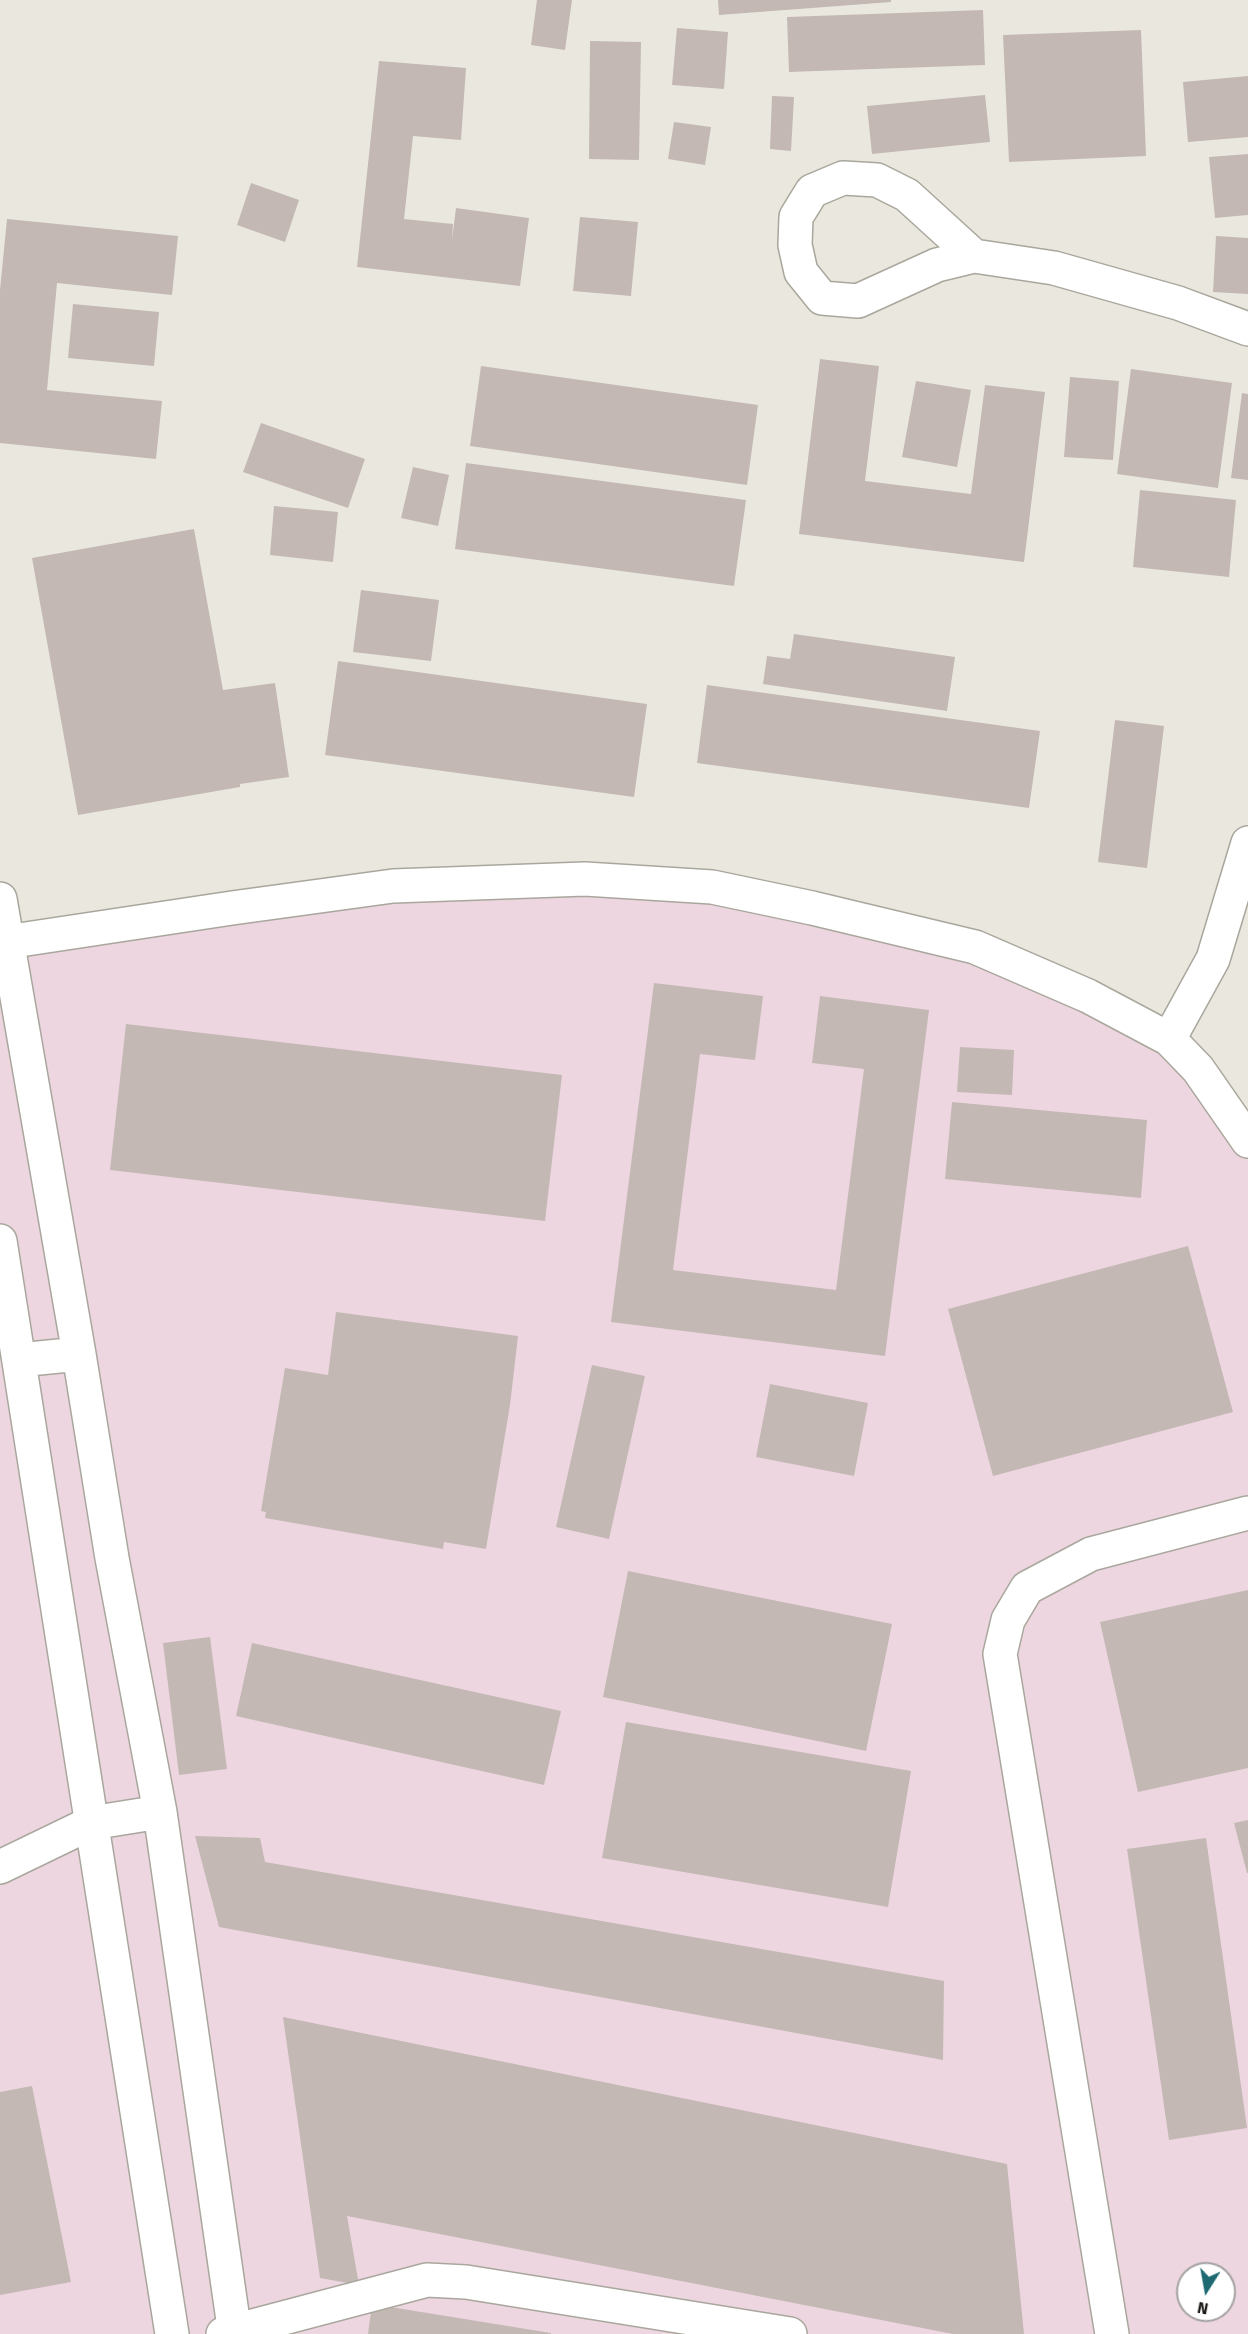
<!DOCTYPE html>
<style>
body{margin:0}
#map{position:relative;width:1248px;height:2334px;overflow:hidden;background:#eae8de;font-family:"Fira Sans",sans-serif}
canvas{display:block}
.north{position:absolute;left:1176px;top:2262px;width:60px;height:60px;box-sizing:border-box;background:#fff;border:2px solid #a4a3a2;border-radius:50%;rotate:191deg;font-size:16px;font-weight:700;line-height:24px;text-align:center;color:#1b1a17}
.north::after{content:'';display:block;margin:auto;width:21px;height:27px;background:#1f6a72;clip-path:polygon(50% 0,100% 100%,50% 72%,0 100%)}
</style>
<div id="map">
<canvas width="1248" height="2334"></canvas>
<div class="north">N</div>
</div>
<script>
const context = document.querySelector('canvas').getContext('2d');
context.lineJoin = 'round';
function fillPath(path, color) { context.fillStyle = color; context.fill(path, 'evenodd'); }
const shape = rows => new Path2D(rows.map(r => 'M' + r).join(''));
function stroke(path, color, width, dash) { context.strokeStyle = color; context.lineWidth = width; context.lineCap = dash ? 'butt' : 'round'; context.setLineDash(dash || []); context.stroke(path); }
const commercial = shape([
 [585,879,975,947,1169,1039,1248,1141,1248,2334,0,2334,0,943],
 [1188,2274,1224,2274,1224,2310,1188,2310]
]);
const building = shape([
 [537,0,572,0,565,50,531,45],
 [718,0,891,0,891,2,719,15],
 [983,10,985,65,789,72,787,17],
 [677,28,728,32,724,89,672,85],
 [1141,30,1146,156,1009,162,1003,35],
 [590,41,641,42,639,160,589,159],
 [379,61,466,68,461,140,413,136,404,219,453,224,452,240,456,208,529,218,520,286,357,267],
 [1248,76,1248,137,1188,142,1183,82],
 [985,95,990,142,872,154,867,106],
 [772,96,794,97,791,151,770,149],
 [674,122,711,127,705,165,668,159],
 [1248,154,1248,215,1215,218,1209,157],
 [251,183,299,200,285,242,237,225],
 [580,217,638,222,631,296,573,291],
 [7,219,178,236,172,295,57,283,47,390,162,401,156,459,0,443,0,290],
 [1216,236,1248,238,1248,294,1213,292],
 [73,304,159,312,154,366,68,358],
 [820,359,879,366,865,481,971,494,985,385,1045,392,1024,562,799,534],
 [481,366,758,405,747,485,470,446],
 [1131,369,1232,383,1218,488,1117,474],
 [1070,377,1119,381,1113,460,1064,457],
 [916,381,971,390,957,467,902,457],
 [1242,393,1248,394,1248,480,1231,478],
 [261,423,365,459,348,508,243,472],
 [466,463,746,500,734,586,455,549],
 [413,467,449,475,438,526,401,518],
 [1140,490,1236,500,1229,577,1133,567],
 [274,506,338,512,333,562,270,555],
 [194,529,223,690,275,683,289,777,240,784,240,787,78,815,32,558],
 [361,590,439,600,431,661,353,652],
 [794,634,955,657,947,711,763,684,767,656,790,659],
 [338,661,647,704,634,797,325,755],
 [707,685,1040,731,1029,808,697,763],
 [1115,720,1164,726,1147,868,1098,862],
 [654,983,763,996,755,1060,700,1054,673,1270,836,1290,864,1069,812,1063,820,996,929,1010,885,1356,611,1322],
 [126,1024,562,1075,545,1221,110,1170],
 [960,1047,1014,1050,1012,1095,957,1092],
 [952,1102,1147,1120,1141,1198,945,1179],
 [1188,1246,1233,1412,993,1476,948,1309],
 [336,1312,518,1336,510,1405,486,1549,444,1542,443,1549,265,1518,266,1512,261,1511,285,1368,328,1375],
 [592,1365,645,1376,609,1539,556,1527],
 [770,1384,868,1403,854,1476,756,1457],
 [628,1571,892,1624,866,1751,603,1697],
 [1248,1590,1248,1768,1138,1792,1100,1622],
 [210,1637,227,1769,179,1775,163,1643],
 [252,1643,561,1711,544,1785,236,1716],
 [626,1722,911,1771,888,1907,602,1858],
 [1248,1820,1248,1873,1247,1873,1234,1823],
 [195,1836,260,1838,265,1862,944,1981,943,2060,219,1927],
 [1206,1838,1247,2128,1169,2140,1127,1849],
 [283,2017,1007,2164,1024,2334,953,2334,347,2216,359,2285,320,2278],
 [32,2086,71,2282,0,2295,0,2092],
 [372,2304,551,2333,551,2334,368,2334]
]);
const minor = shape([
 [974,256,907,195,877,180,843,178,812,191,796,217,795,245,801,272,822,298,858,301,937,265,974,256,1054,268,1178,303,1248,329],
 [0,943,232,908,393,886,585,879,712,887,812,908,975,947,1088,996,1169,1039,1198,1069,1248,1141],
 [1169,1039,1213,959,1248,843],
 [0,1867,91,1823],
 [223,2334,427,2280,466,2282,790,2334],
 [1112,2334,1000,1654,1008,1620,1027,1588,1091,1554,1248,1513]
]);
const major = shape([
 [0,899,79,1354,112,1558,160,1812,235,2334],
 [0,1241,172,2334],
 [19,1360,79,1354],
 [91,1823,160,1812]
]);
fillPath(commercial, '#eed6e1');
fillPath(building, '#c3b8b4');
stroke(minor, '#a9a79d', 36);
stroke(major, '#a9a79d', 36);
stroke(minor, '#fff', 33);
stroke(major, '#fff', 33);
</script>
